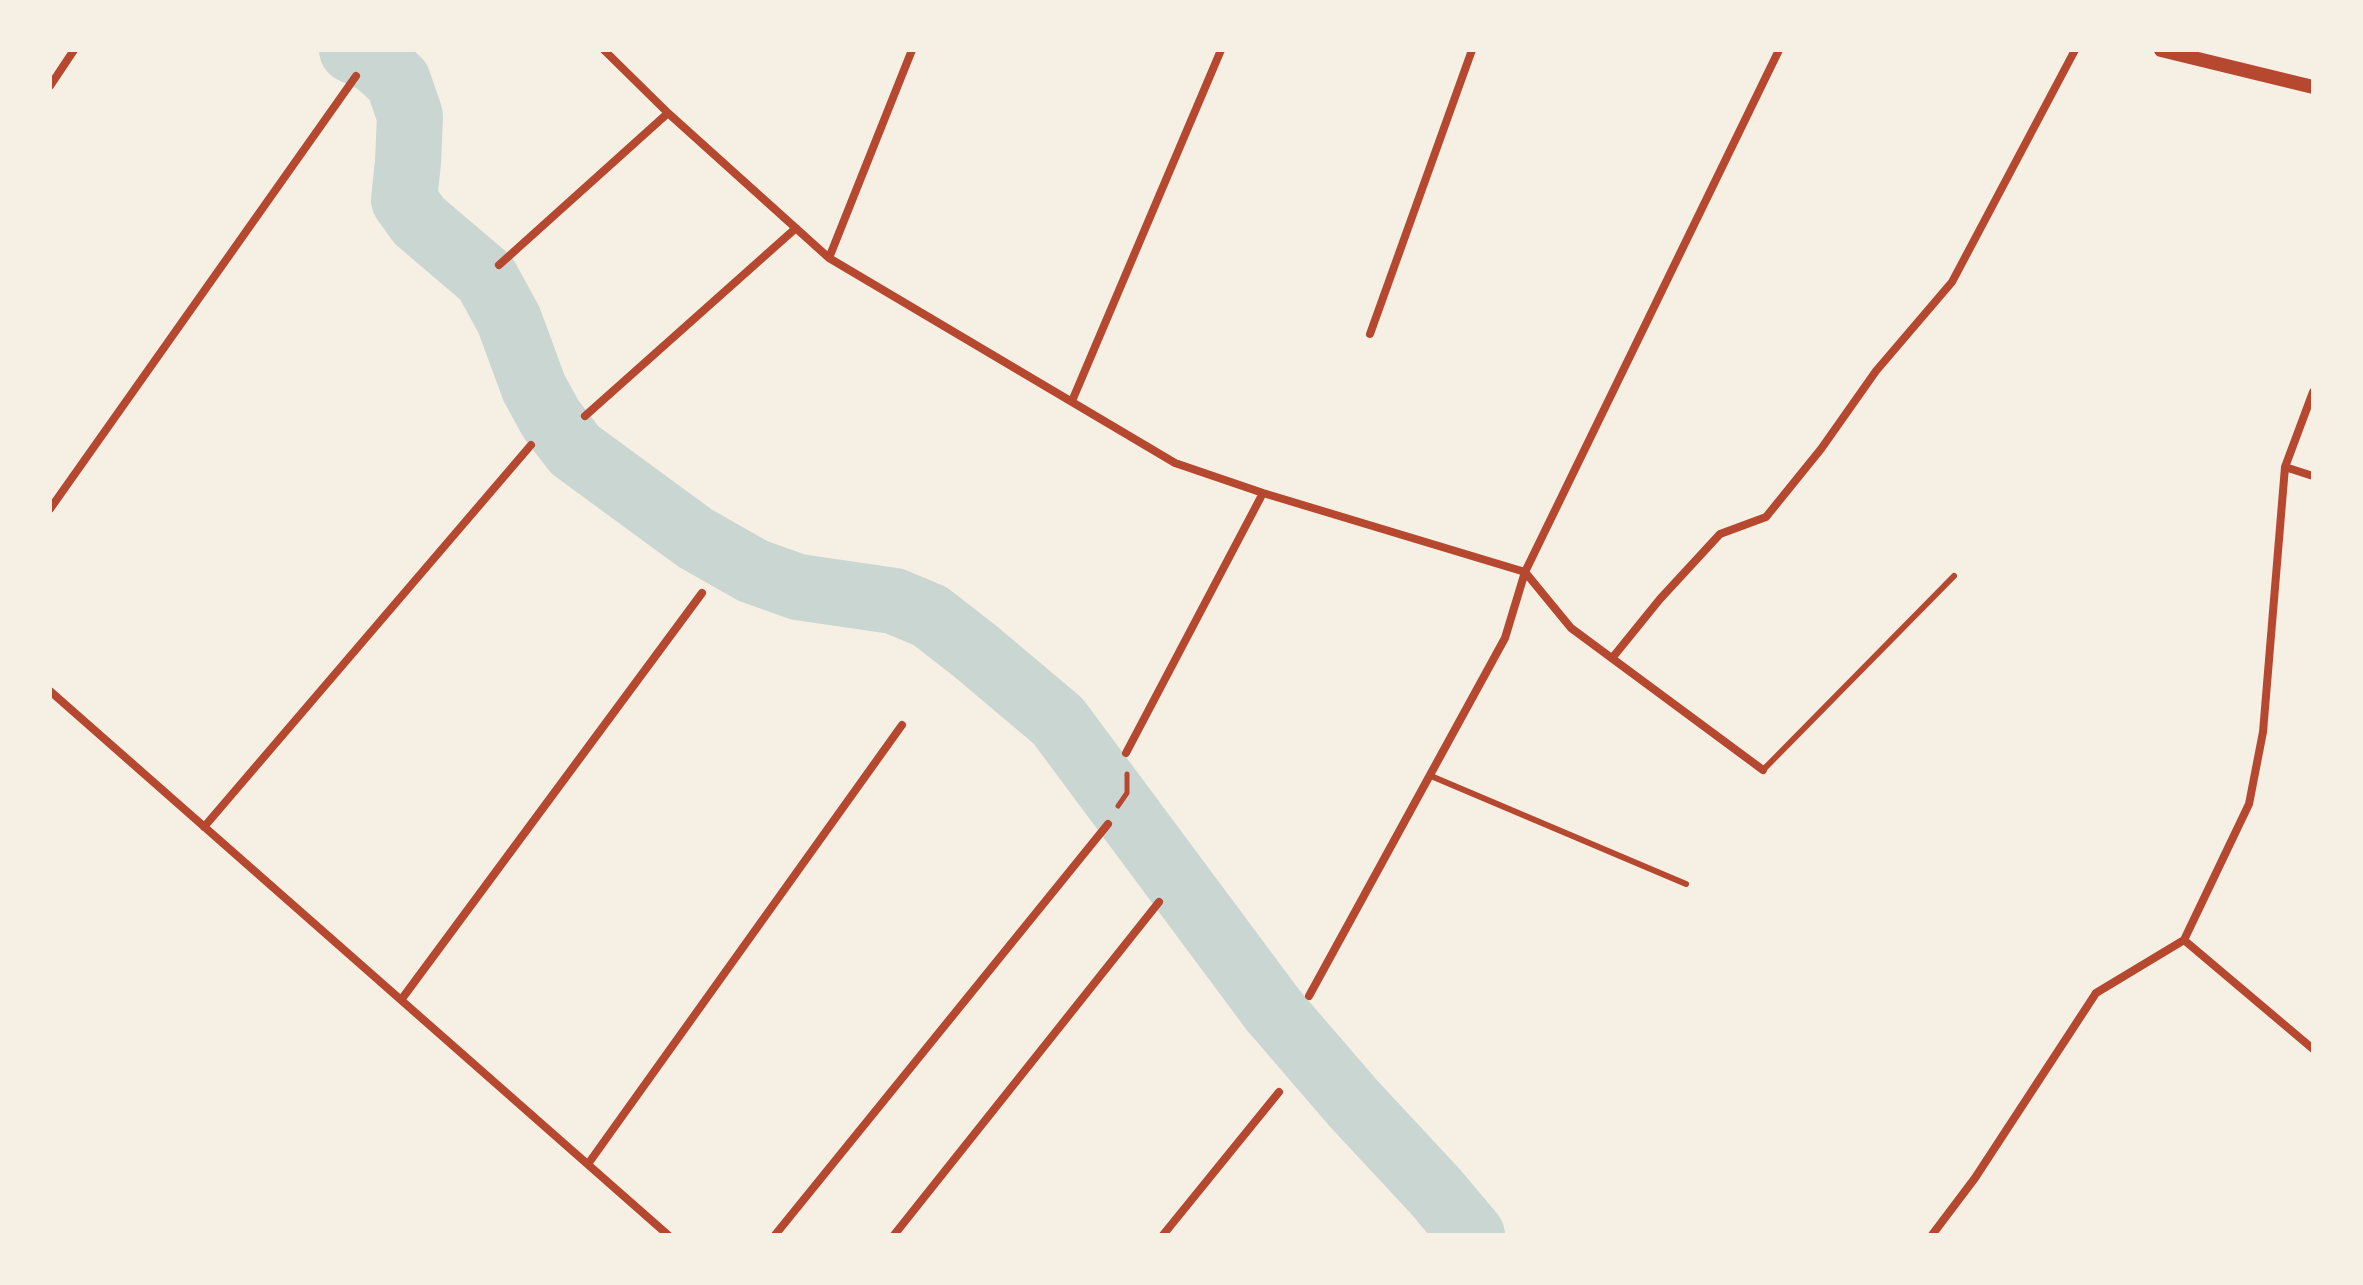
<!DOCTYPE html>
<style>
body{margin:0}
#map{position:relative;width:2363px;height:1285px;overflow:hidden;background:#f6efe4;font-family:"IBM Plex Serif",serif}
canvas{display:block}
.frame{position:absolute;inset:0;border:52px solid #f6efe4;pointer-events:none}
</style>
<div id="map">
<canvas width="2363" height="1285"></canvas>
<div class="frame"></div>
</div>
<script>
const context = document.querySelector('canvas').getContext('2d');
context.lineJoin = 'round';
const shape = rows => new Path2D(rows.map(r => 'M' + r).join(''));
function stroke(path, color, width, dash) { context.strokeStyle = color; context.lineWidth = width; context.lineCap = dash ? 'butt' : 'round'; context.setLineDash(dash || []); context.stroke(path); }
const river = shape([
 [352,50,376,61,398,81,410,116,408,162,404,200,419,221,486,278,509,320,534,388,551,419,575,450,695,538,753,571,798,587,894,601,930,616,975,651,1058,721,1273,1010,1354,1104,1435,1191,1472,1235]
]);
const path = shape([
 [1118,806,1127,793,1127,774]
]);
const service = shape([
 [1763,770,1954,576],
 [1431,776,1686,884]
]);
const minor = shape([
 [604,50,668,113,829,258,1175,463,1263,493,1525,572,1571,628,1763,770],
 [50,86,74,50],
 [829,258,912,50],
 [499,265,668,113],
 [1370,334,1472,50],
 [1072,401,1221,50],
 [585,416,796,228],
 [2285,467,2313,476],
 [50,509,356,76],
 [1613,657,1660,599,1720,534,1766,517,1821,449,1876,371,1952,282,2075,50],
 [50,691,668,1235],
 [1126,753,1263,493],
 [204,827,531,445],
 [2184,940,2313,1049],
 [1309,996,1505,638,1525,572,1779,50],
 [401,1000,702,593],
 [588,1164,902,725],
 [775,1235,1108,824],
 [894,1235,1159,902],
 [1163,1235,1279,1092],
 [1932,1235,1975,1178,2096,993,2184,940,2249,804,2263,732,2285,467,2313,392]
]);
const tertiary = shape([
 [2161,50,2313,87]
]);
stroke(river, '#c9d6d2', 66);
stroke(path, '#b5482f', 5);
stroke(service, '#b5482f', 6);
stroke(minor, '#b5482f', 8);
stroke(tertiary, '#b5482f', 14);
</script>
